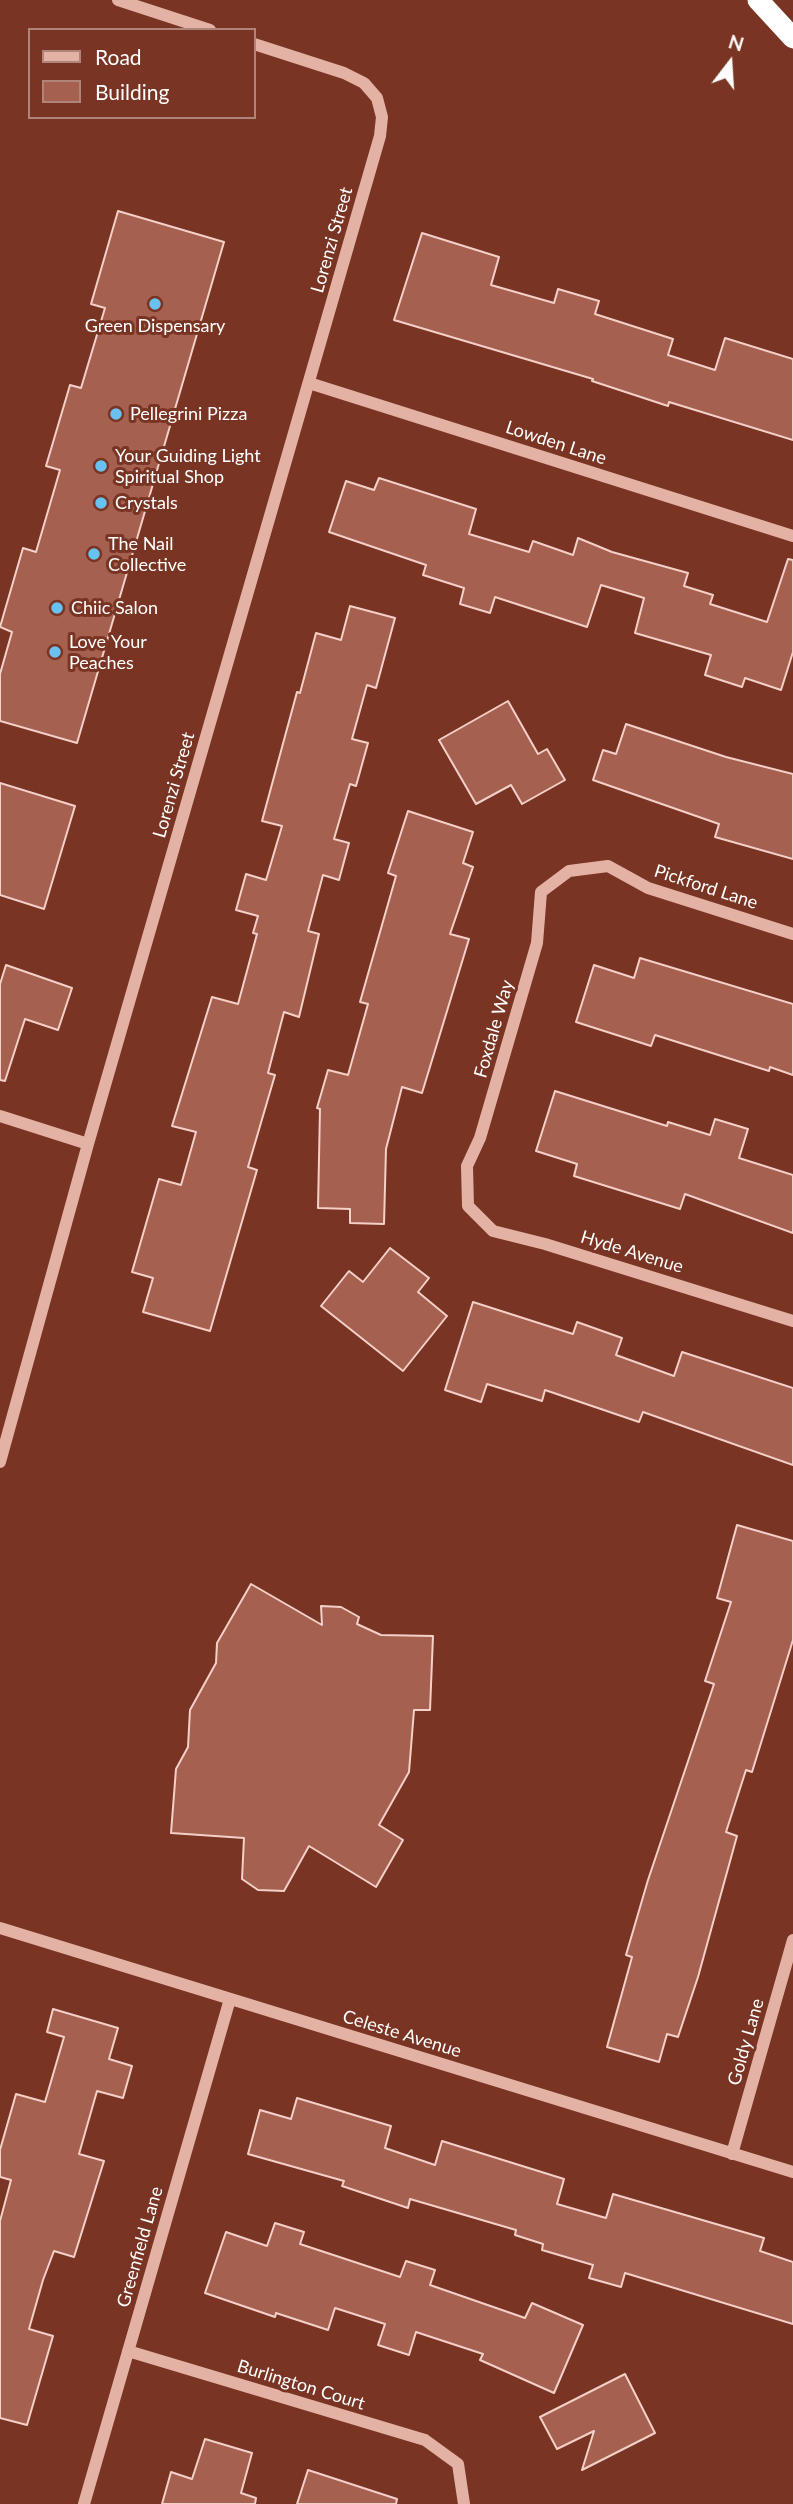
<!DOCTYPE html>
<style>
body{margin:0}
#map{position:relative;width:793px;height:2504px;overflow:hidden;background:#793423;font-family:Lato,sans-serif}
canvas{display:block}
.legend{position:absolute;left:28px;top:28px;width:228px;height:91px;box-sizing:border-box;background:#793423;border:2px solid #af857b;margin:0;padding:9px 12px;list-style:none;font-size:21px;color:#fff}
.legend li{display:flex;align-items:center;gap:14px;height:35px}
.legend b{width:35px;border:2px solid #af857b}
.north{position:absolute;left:695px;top:28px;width:70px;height:70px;-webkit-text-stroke:5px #793423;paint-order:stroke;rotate:17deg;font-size:19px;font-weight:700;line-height:28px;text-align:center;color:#fff}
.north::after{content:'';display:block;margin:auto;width:24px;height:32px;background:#fff;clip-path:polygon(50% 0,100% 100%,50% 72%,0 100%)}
</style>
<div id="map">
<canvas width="793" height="2504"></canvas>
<ul class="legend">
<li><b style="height:9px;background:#e4b1a5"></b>Road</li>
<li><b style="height:19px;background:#a56050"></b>Building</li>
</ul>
<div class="north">N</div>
</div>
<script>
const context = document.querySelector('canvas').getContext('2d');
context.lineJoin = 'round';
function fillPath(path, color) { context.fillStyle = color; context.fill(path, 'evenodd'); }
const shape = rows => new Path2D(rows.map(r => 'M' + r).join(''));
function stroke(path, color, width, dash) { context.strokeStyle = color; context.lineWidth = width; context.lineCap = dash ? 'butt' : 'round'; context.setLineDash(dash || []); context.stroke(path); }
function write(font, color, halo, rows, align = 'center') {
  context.font = font + ' Lato,sans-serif'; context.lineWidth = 6; context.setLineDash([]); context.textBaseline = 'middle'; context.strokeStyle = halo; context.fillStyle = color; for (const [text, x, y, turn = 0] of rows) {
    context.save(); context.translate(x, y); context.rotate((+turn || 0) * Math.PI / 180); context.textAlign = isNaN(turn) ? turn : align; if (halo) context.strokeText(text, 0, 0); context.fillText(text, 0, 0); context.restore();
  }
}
const building = shape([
 [118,211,224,242,77,743,0,721,0,674,12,632,0,627,23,548,36,552,60,470,46,466,70,385,81,388,105,308,91,304,118,211],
 [422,233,499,257,491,285,554,303,558,289,599,301,595,314,673,339,668,355,715,370,725,338,793,359,793,440,669,402,668,406,592,381,593,379,394,320,422,233],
 [379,478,476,509,469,534,529,552,533,541,573,555,578,538,612,552,688,573,684,586,713,595,710,604,767,622,788,559,793,560,793,652,781,690,745,678,742,687,705,675,711,655,635,633,644,598,601,585,587,627,495,597,490,613,460,604,464,588,423,575,426,565,329,532,346,481,374,490,379,478],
 [350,606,395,618,376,688,367,685,352,739,368,743,356,786,350,784,334,839,349,843,339,880,323,875,308,931,319,934,299,1017,284,1012,268,1073,275,1075,248,1167,257,1170,210,1331,143,1312,153,1278,132,1272,159,1179,181,1185,196,1132,172,1126,212,997,238,1004,257,934,253,933,258,916,236,910,246,874,266,880,282,826,262,821,297,692,300,693,316,633,341,640,350,606],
 [508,701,538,754,547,749,565,780,522,804,511,785,476,804,439,740,508,701],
 [626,724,726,757,793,774,793,859,715,837,719,824,593,780,603,750,616,754,626,724],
 [0,783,75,806,44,909,0,895,0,783],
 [408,811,473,832,463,863,473,867,450,934,469,939,422,1093,402,1087,386,1149,384,1224,350,1223,350,1209,318,1208,320,1109,317,1108,328,1070,348,1075,368,1004,360,1002,396,876,388,873,408,811],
 [640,958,793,1004,793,1075,770,1067,769,1071,655,1035,651,1046,576,1022,594,965,634,978,640,958],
 [6,965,72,988,58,1030,25,1019,5,1081,0,1080,0,984,6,965],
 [555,1091,667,1126,668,1122,710,1135,715,1119,748,1129,739,1158,793,1175,793,1233,685,1194,680,1209,574,1176,577,1164,536,1151,555,1091],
 [390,1248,429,1278,418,1292,447,1316,403,1371,321,1306,349,1271,363,1282,390,1248],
 [473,1302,573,1334,577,1322,622,1338,616,1355,674,1376,682,1352,793,1388,793,1465,643,1412,639,1422,545,1390,542,1401,487,1384,481,1402,445,1390,473,1302],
 [737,1525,793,1541,793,1640,752,1772,746,1770,726,1832,737,1836,698,1977,678,2037,667,2034,659,2062,607,2047,632,1957,626,1955,648,1880,714,1684,705,1681,731,1602,717,1598,737,1525],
 [251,1584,322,1625,321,1606,341,1607,359,1617,357,1624,381,1635,433,1636,430,1710,414,1710,409,1772,379,1825,403,1840,376,1887,309,1846,284,1891,258,1890,242,1879,244,1838,171,1833,176,1769,188,1747,190,1710,216,1663,217,1643,251,1584],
 [53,2009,118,2028,109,2059,132,2066,123,2098,97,2091,79,2154,104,2161,74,2257,54,2251,43,2280,29,2329,53,2336,27,2425,0,2418,0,2221,11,2180,0,2177,0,2150,16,2094,45,2102,64,2037,47,2032,53,2009],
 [297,2098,391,2126,385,2148,435,2165,442,2141,564,2179,557,2204,606,2218,613,2194,764,2238,760,2251,793,2262,793,2324,625,2273,621,2287,589,2278,593,2265,542,2250,543,2244,515,2235,516,2230,410,2199,408,2208,342,2186,344,2181,248,2154,260,2110,291,2119,297,2098],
 [275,2223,304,2232,300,2244,400,2277,406,2261,435,2270,430,2285,525,2318,532,2303,583,2325,554,2393,480,2360,483,2354,416,2332,409,2355,378,2345,385,2324,335,2308,328,2330,276,2313,275,2317,205,2293,226,2232,267,2246,275,2223],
 [625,2374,655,2433,582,2470,594,2431,557,2449,540,2417,625,2374],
 [205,2439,252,2453,241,2493,256,2498,255,2504,162,2504,171,2472,192,2479,205,2439],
 [308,2470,397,2499,396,2504,297,2504,308,2470]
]);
const minor = shape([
 [118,0,210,30],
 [309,383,793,536],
 [793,934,648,888,608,866,569,871,541,892,537,943,480,1138,467,1166,468,1206,493,1231,545,1244,793,1321],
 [0,1116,88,1144],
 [0,1462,88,1144,380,136,382,117,377,98,364,83,344,73,254,44],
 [0,1928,793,2172],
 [732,2154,793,1940],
 [128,2351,425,2440,458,2464,464,2504],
 [84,2504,230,1999]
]);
const highway = shape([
 [758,0,793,38]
]);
const markers = [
 [155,304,7,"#69c1ef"],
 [116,414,7,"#69c1ef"],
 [101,466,7,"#69c1ef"],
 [101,503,7,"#69c1ef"],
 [94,554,7,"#69c1ef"],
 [57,608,7,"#69c1ef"],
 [55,652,7,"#69c1ef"]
];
const streetNames = [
 ["Lorenzi Street",332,240,-74],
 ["Lowden Lane",556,443,18],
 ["Lorenzi Street",174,785,-74],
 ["Pickford Lane",706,887,18],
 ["Foxdale Way",494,1029,-74],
 ["Hyde Avenue",632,1252,17],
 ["Celeste Avenue",402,2034,17],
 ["Goldy Lane",746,2042,-74],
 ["Greenfield Lane",140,2247,-74],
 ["Burlington Court",301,2385,17]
];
const poiNames = [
 ["Green Dispensary",155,326,"center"],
 ["Pellegrini Pizza",130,414],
 ["Your Guiding Light",115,456],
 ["Spiritual Shop",115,477],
 ["Crystals",115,503],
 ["The Nail",108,544],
 ["Collective",108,565],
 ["Chiic Salon",71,608],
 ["Love Your",69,642],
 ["Peaches",69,663]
];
fillPath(building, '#a56050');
stroke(building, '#f4d0c8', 2);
stroke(minor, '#e4b1a5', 12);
stroke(highway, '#fff', 21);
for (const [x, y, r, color] of markers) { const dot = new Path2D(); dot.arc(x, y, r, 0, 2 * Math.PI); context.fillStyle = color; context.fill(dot); stroke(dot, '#793423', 2.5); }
write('18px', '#fff', '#793423', streetNames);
write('18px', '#fff', '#793423', poiNames, 'left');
</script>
